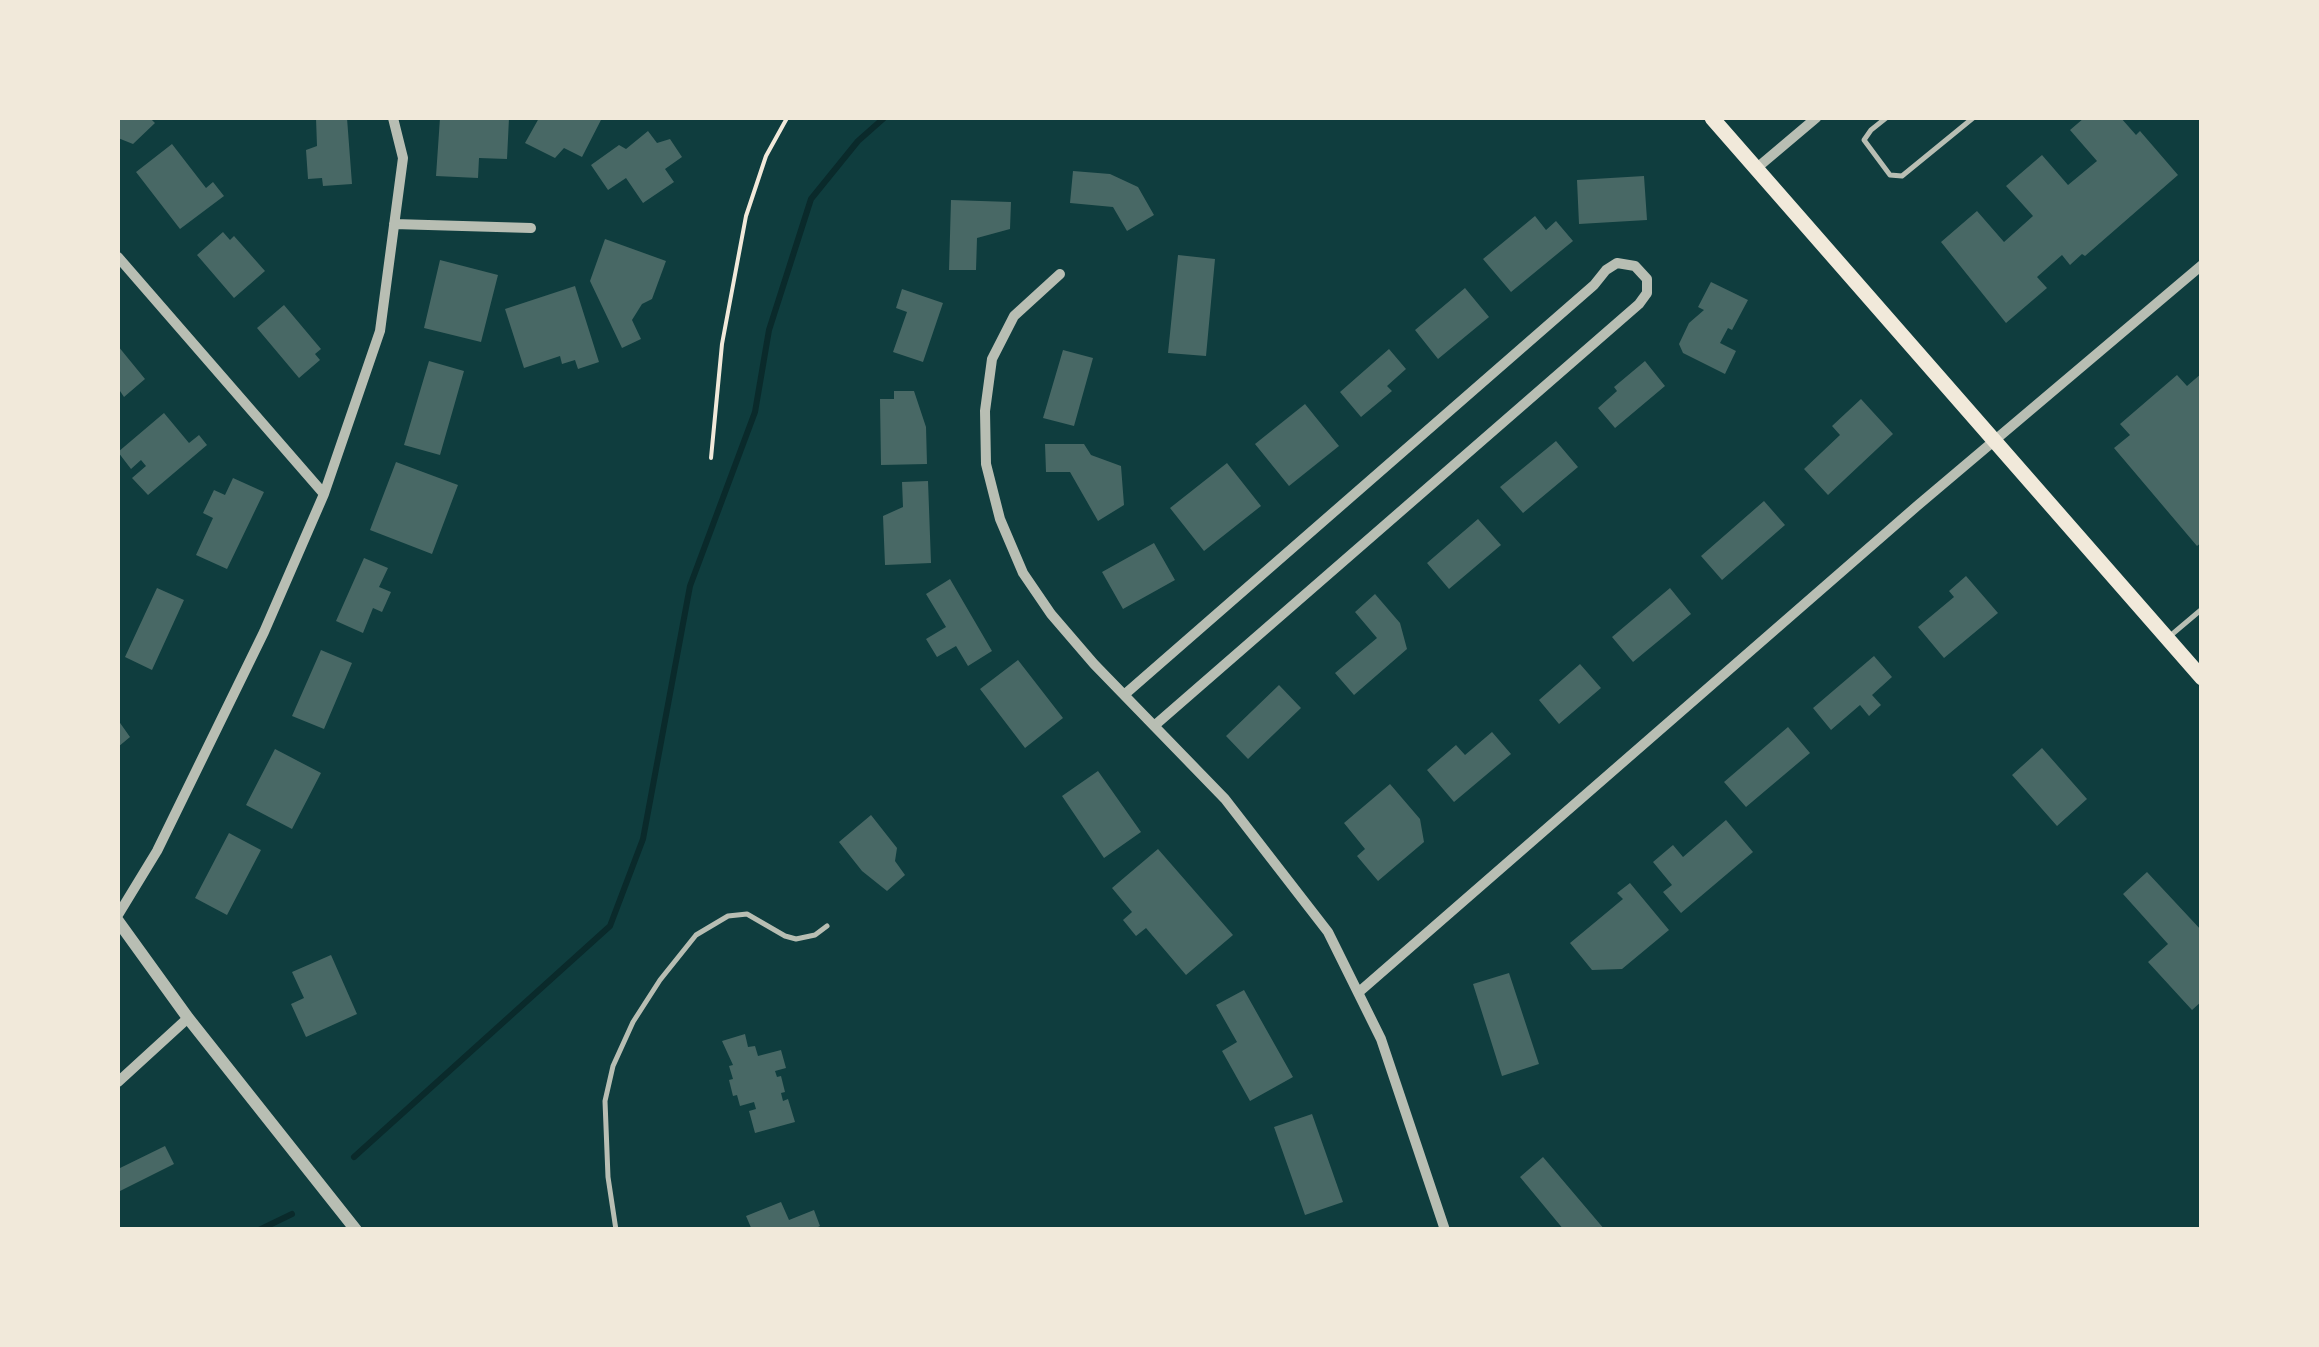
<!DOCTYPE html>
<style>
body{margin:0}
#map{position:relative;width:2319px;height:1347px;overflow:hidden;background:#0f3d3e;font-family:"Asap Condensed",sans-serif}
canvas{display:block}
.frame{position:absolute;inset:0;border:120px solid #f1e9da;pointer-events:none}
</style>
<div id="map">
<canvas width="2319" height="1347"></canvas>
<div class="frame"></div>
</div>
<script>
const context = document.querySelector('canvas').getContext('2d');
context.lineJoin = 'round';
const shape = rows => new Path2D(rows.map(r => 'M' + r).join(''));
function stroke(path, color, width, dash) { context.strokeStyle = color; context.lineWidth = width; context.lineCap = dash ? 'butt' : 'round'; context.setLineDash(dash || []); context.stroke(path); }
function fillPath(path, color) { context.fillStyle = color; context.fill(path, 'evenodd'); }
const stream = shape([
 [354,1157,610,926,643,839,690,586,755,412,769,330,811,199,858,141,884,118],
 [259,1230,292,1214]
]);
const building = shape([
 [118,118,150,118,155,123,133,144,118,138],
 [316,118,347,118,352,184,323,186,322,178,308,179,306,150,317,146],
 [440,118,509,118,507,159,479,158,478,178,436,176],
 [539,118,602,118,582,157,564,148,555,158,525,143],
 [2084,118,2121,118,2136,135,2140,131,2178,175,2085,256,2082,254,2070,265,2062,255,2037,277,2047,288,2006,323,1941,242,1977,211,2004,242,2033,216,2006,186,2042,155,2068,185,2097,161,2070,130],
 [648,131,657,143,670,139,682,157,665,169,674,182,643,203,626,178,608,190,591,165,619,145,626,149],
 [172,144,206,188,213,182,224,196,180,229,136,172],
 [1073,171,1110,174,1138,187,1154,215,1127,231,1113,207,1070,203],
 [1644,176,1647,220,1579,224,1577,180],
 [951,200,1011,202,1010,229,977,238,976,270,949,270],
 [1535,216,1546,230,1556,221,1573,241,1511,292,1483,259],
 [223,232,230,240,234,236,265,271,234,298,197,255],
 [605,239,666,261,652,299,642,304,632,320,641,339,622,348,590,281],
 [1178,255,1215,259,1206,356,1168,353],
 [440,260,498,275,481,342,424,328],
 [1711,282,1748,300,1732,330,1728,328,1720,343,1736,351,1725,374,1683,353,1679,344,1689,323,1704,310,1698,307],
 [575,286,599,362,578,369,575,360,562,364,560,356,524,368,505,309],
 [1465,288,1489,317,1438,359,1415,330],
 [902,289,943,303,923,362,893,352,907,312,896,308],
 [284,305,321,349,315,354,320,360,299,378,257,328],
 [118,346,145,379,124,397,118,388],
 [1389,349,1406,369,1387,386,1392,391,1361,417,1340,392],
 [1063,350,1093,358,1074,426,1043,418],
 [429,361,464,371,440,455,404,445],
 [1645,361,1665,386,1615,428,1598,408,1617,391,1614,387],
 [2202,373,2202,542,2197,546,2114,448,2130,435,2120,424,2177,375,2187,386],
 [894,391,914,391,926,427,927,464,881,465,880,399,894,399],
 [1861,399,1893,434,1828,495,1804,469,1840,435,1832,426],
 [1305,404,1339,446,1289,486,1255,444],
 [164,413,189,443,199,435,207,445,148,495,132,478,146,466,141,460,131,469,118,452],
 [1556,441,1578,467,1523,513,1500,487],
 [1045,444,1084,444,1091,455,1121,466,1124,505,1098,521,1070,472,1046,472],
 [396,462,458,485,432,554,370,530],
 [1227,463,1261,506,1204,551,1170,508],
 [233,478,264,492,227,569,196,555,213,518,203,513,214,490,225,495],
 [928,481,931,563,885,565,883,516,903,507,902,482],
 [1764,501,1785,525,1722,580,1701,556],
 [1478,519,1501,545,1449,589,1427,563],
 [1154,543,1175,580,1123,609,1102,572],
 [364,558,388,568,379,587,391,592,382,612,373,608,363,633,336,621],
 [1966,576,1998,613,1944,658,1918,627,1954,597,1949,591],
 [950,579,992,651,968,666,956,646,937,657,926,639,946,627,926,594],
 [157,588,184,600,152,670,125,657],
 [1670,588,1691,614,1633,662,1612,637],
 [1375,594,1400,623,1407,649,1354,695,1335,673,1377,638,1355,612],
 [321,650,352,663,324,729,292,716],
 [1874,656,1892,677,1872,695,1881,705,1869,716,1860,705,1831,730,1813,708],
 [1018,660,1063,718,1025,748,980,689],
 [1580,664,1601,688,1559,724,1539,700],
 [1279,685,1301,708,1248,759,1226,736],
 [118,720,130,737,118,747],
 [1788,727,1810,753,1746,807,1724,782],
 [1492,732,1511,754,1454,802,1427,770,1456,745,1465,755],
 [2042,748,2087,799,2057,826,2012,775],
 [275,749,321,773,292,829,246,805],
 [1098,771,1141,832,1104,858,1062,796],
 [1390,784,1420,819,1424,842,1378,881,1357,856,1365,849,1344,823],
 [871,815,897,848,895,861,905,875,887,891,862,871,839,842],
 [1726,820,1753,852,1681,913,1663,892,1672,885,1653,862,1673,845,1683,857],
 [229,833,261,850,227,915,195,898],
 [1158,849,1233,935,1186,975,1146,928,1136,936,1123,920,1132,912,1112,888],
 [2147,872,2202,931,2202,1001,2192,1010,2148,962,2168,944,2123,894],
 [1630,883,1669,930,1622,969,1592,970,1570,943,1623,899,1617,893],
 [331,955,357,1014,306,1037,291,1004,304,998,292,972],
 [1509,973,1539,1064,1502,1076,1473,984],
 [1244,990,1293,1077,1250,1101,1222,1051,1237,1042,1216,1005],
 [745,1034,748,1047,755,1046,758,1056,781,1050,786,1068,775,1071,777,1077,781,1076,785,1092,781,1093,783,1101,788,1099,795,1122,755,1133,749,1111,756,1109,754,1102,740,1106,737,1095,733,1096,729,1080,733,1079,729,1066,733,1065,722,1041],
 [1312,1114,1343,1202,1305,1215,1274,1127],
 [165,1146,174,1164,118,1192,118,1169],
 [1543,1157,1605,1230,1564,1230,1520,1177],
 [781,1202,789,1220,814,1210,820,1226,812,1230,752,1230,746,1216]
]);
const path = shape([
 [711,458,722,344,746,216,766,156,787,118]
]);
const service = shape([
 [1886,118,1871,130,1864,140,1890,175,1902,176,1973,118],
 [2170,636,2202,609],
 [616,1230,608,1177,605,1101,613,1066,633,1022,660,980,696,935,728,916,747,914,785,936,796,939,815,935,827,926]
]);
const minor = shape([
 [1758,167,1816,118],
 [394,224,531,228],
 [118,257,324,494],
 [1060,274,1014,316,992,359,985,411,986,464,1000,519,1023,573,1051,614,1094,664,1225,799,1328,932,1381,1039,1445,1230],
 [1124,695,1594,285,1606,270,1617,263,1635,266,1647,279,1647,293,1639,304,1154,726],
 [118,915,157,851,264,632,324,494,380,331,403,158,393,118],
 [1359,992,1917,506,2202,265],
 [118,1082,188,1018]
]);
const tertiary = shape([
 [118,921,188,1018,356,1230]
]);
const secondary = shape([
 [1712,118,2202,678]
]);
stroke(stream, '#0a2a2b', 6);
fillPath(building, '#486865');
stroke(path, '#f1e9da', 4);
stroke(service, '#b8beb3', 5);
stroke(minor, '#b8beb3', 10);
stroke(tertiary, '#b8beb3', 12);
stroke(secondary, '#f1e9da', 15);
</script>
